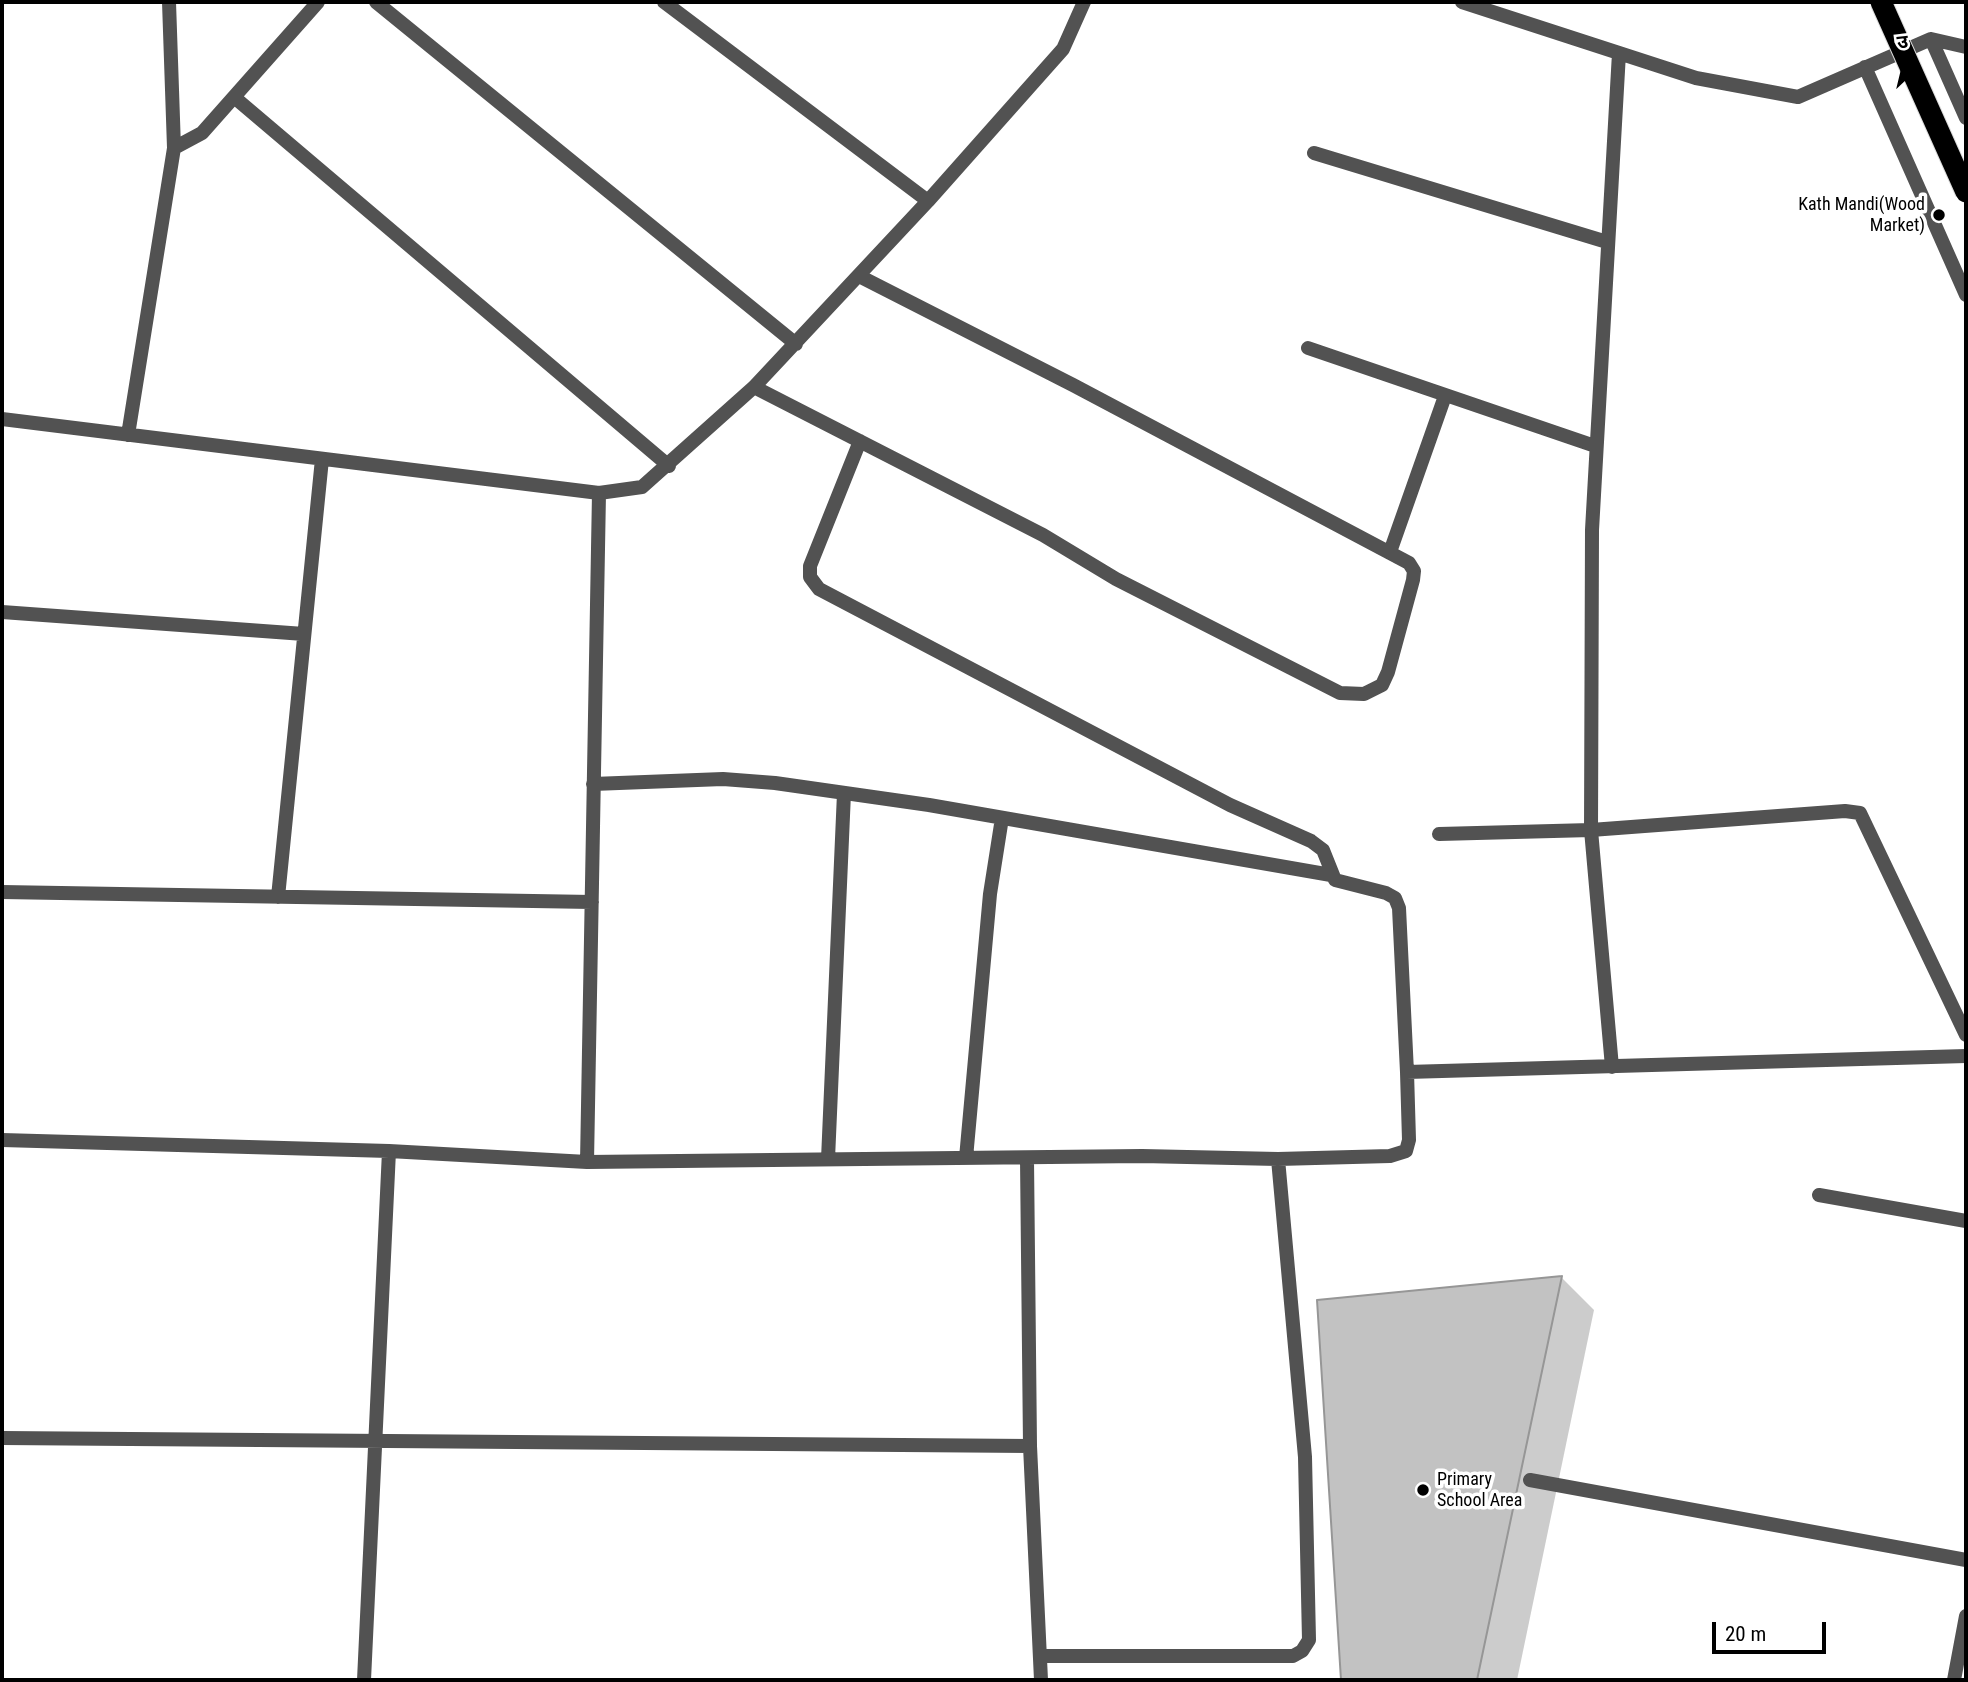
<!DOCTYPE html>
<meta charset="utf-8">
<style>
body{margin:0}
#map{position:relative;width:1968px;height:1682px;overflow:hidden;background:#fff;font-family:"Roboto Condensed","Noto Sans Devanagari",sans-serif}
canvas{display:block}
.frame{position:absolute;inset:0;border:4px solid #000;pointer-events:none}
.north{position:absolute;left:1870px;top:28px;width:70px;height:70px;-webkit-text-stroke:5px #fff;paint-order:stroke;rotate:353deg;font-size:19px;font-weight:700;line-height:28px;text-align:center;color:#000}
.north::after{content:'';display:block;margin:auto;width:24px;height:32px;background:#000;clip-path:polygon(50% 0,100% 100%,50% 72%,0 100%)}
.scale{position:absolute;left:1712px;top:1622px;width:114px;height:32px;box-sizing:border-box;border:4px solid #000;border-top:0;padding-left:9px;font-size:21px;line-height:24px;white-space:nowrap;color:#000;-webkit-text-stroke:5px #fff;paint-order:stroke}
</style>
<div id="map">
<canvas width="1968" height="1682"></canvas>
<div class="frame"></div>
<div class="north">उ</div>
<div class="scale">20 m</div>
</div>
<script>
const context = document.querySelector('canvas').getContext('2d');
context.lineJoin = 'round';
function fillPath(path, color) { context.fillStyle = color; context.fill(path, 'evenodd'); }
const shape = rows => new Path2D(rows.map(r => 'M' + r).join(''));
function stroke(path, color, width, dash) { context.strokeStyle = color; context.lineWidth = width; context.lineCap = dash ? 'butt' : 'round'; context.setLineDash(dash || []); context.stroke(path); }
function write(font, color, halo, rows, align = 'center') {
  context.font = font + ' "Roboto Condensed",sans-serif'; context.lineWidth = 7; context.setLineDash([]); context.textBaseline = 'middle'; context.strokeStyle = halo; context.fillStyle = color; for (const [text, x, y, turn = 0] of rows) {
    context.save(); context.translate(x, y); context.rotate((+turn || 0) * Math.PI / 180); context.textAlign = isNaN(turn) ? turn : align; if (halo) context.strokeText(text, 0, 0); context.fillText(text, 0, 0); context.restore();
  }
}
const shadow = shape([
 [1562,1278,1594,1310,1517,1680,1342,1680,1319,1301]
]);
const building = shape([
 [1562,1276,1477,1680,1341,1680,1317,1300,1562,1276]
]);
const street = shape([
 [376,2,796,344],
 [664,2,928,201],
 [1462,2,1696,78,1798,97,1931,39,1966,47],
 [1931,39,1966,118],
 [1865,67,1966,295],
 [234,97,669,466],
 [174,148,202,133,318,2],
 [1314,153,1607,242],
 [1308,348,1595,446],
 [754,387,1043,535,1116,579,1340,693,1364,694,1382,685,1388,672,1413,580,1414,571,1409,563,1073,385,859,276],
 [2,419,599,493,642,487,754,387,928,201,1063,49,1084,2],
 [128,435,174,148,169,2],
 [1390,552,1445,396],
 [2,612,304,634],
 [593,784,723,779,775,783,929,805,1331,875],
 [1439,834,1591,830,1845,811,1860,813,1966,1035],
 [2,892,592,902],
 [278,897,322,459],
 [1612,1067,1591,830,1592,530,1619,53],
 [1407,1072,1966,1056],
 [2,1140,389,1151,587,1162,1142,1156,1278,1159,1390,1156,1406,1151,1409,1140,1407,1072,1399,908,1395,898,1386,893,1335,880,1323,850,1311,841,1230,805,819,589,810,577,810,566,860,441],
 [966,1158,990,894,1002,818],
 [828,1159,844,793],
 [1027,1159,1030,1446,1041,1680],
 [587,1162,599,493],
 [1819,1195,1966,1221],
 [2,1438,1030,1446],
 [1530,1480,1966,1560],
 [1040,1656,1293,1656,1302,1651,1309,1640,1305,1457,1278,1159],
 [364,1680,389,1151],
 [1954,1680,1966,1616]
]);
const highwayBridge = shape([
 [1881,2,1966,192]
]);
const markers = [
 [1939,215,7,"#000"],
 [1423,1490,7,"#000"]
];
const poiNames = [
 ["Kath Mandi(Wood",1925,205],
 ["Market)",1925,226],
 ["Primary",1437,1480,"left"],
 ["School Area",1437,1501,"left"]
];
fillPath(shadow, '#0003');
fillPath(building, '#c2c2c2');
stroke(building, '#969696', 2);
stroke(street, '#525252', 14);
stroke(highwayBridge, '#dbdbdb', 23, []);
stroke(highwayBridge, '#000', 21);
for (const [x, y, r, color] of markers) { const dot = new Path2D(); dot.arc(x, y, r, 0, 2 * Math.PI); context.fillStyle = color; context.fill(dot); stroke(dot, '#fff', 2.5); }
write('18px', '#000', '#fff', poiNames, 'right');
</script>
